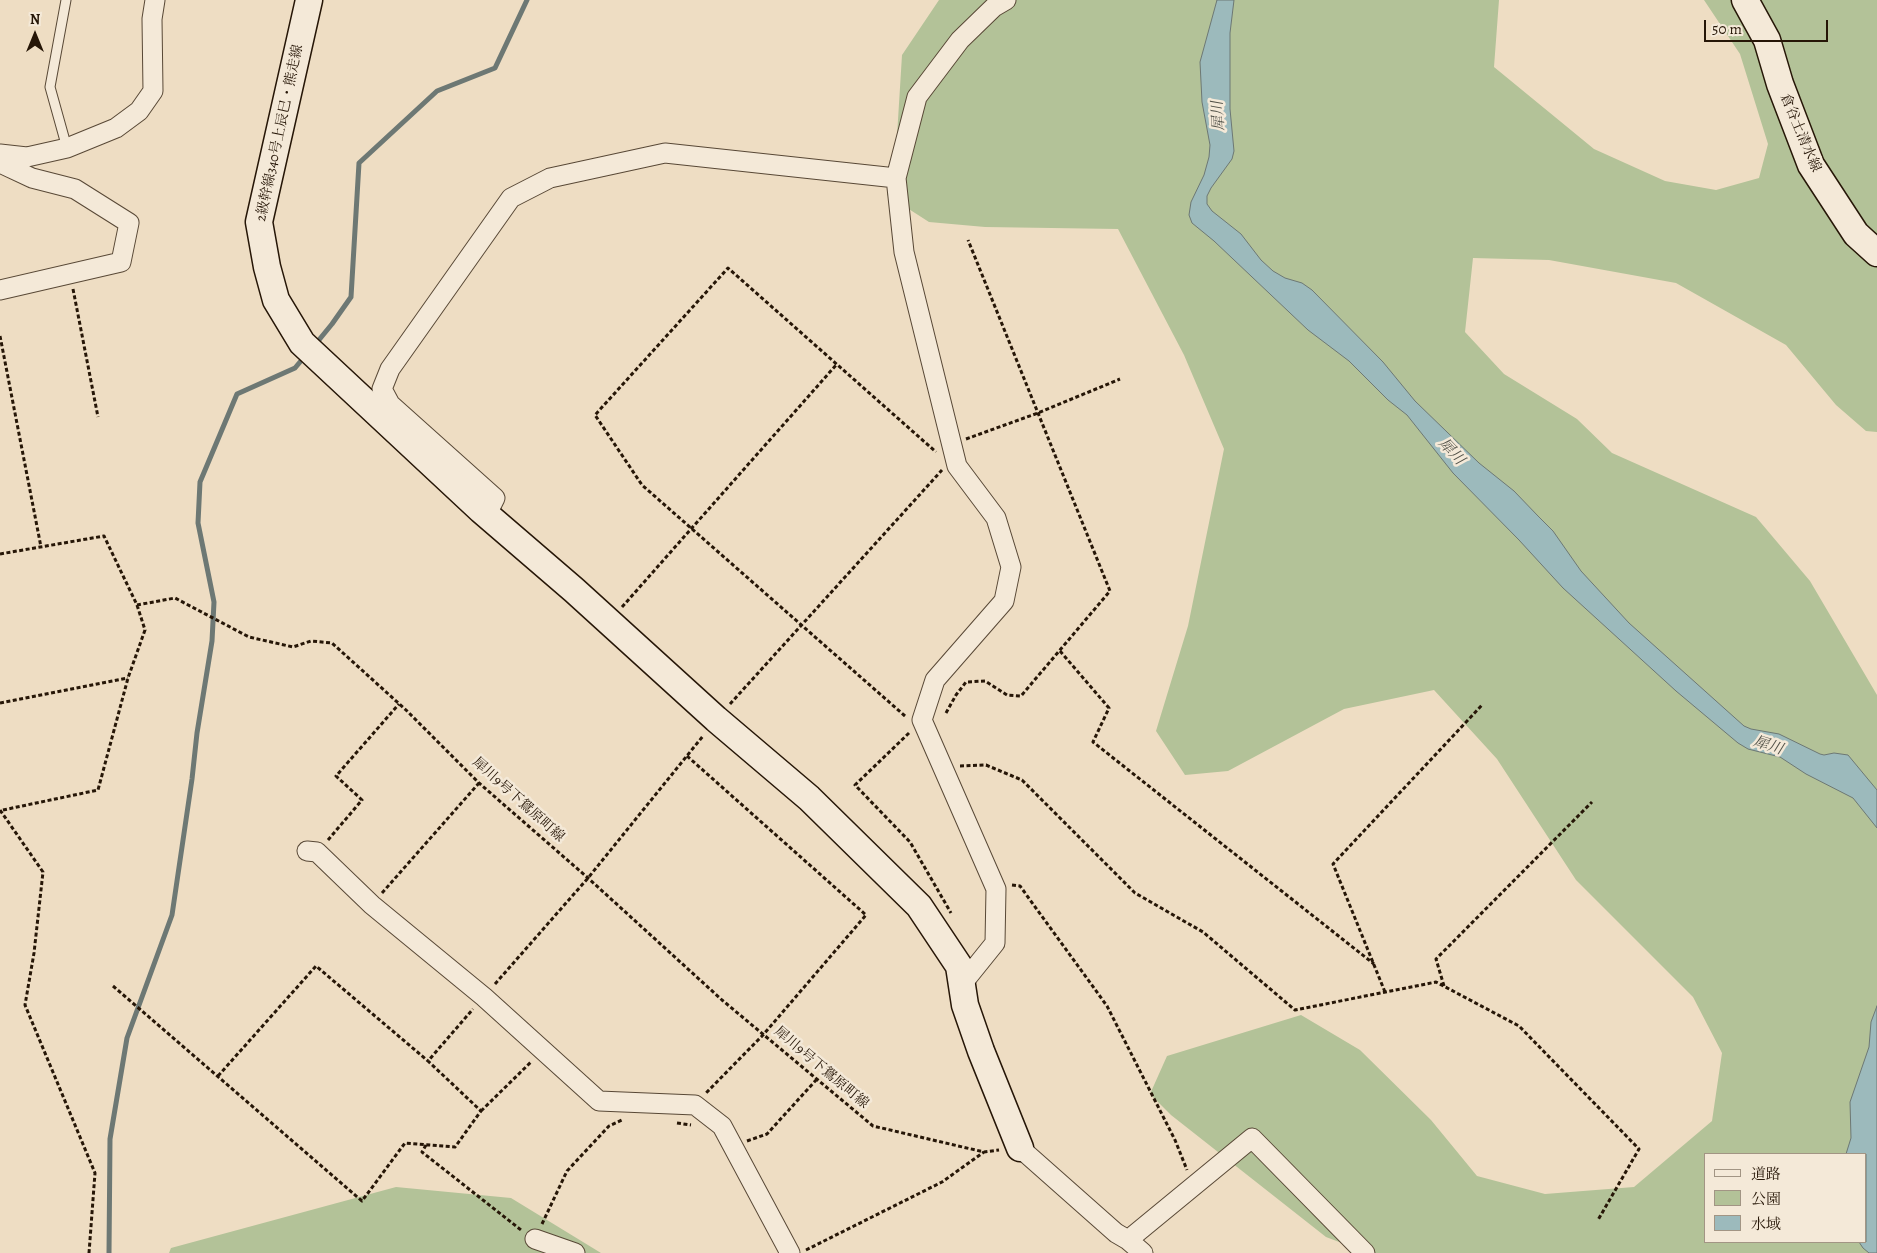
<!DOCTYPE html>
<meta charset="utf-8">
<style>
body{margin:0}
#map{position:relative;width:1877px;height:1253px;overflow:hidden;background:#eeddc3;font-family:Alegreya,"Noto Serif JP",serif}
canvas{display:block}
.legend{position:absolute;left:1704px;top:1153px;width:162px;height:90px;box-sizing:border-box;background:#f4e9d8;border:1px solid #a29584;margin:0;padding:6px 9px;list-style:none;font-size:15px;color:#261607}
.legend li{display:flex;align-items:center;gap:10px;height:25px}
.legend b{width:25px;border:1px solid #a29584}
.north{position:absolute;left:10px;top:10px;width:50px;height:50px;-webkit-text-stroke:4px #f4e9d8;paint-order:stroke;rotate:0deg;font-size:14px;font-weight:700;line-height:20px;text-align:center;color:#261607}
.north::after{content:'';display:block;margin:auto;width:18px;height:22px;background:#261607;clip-path:polygon(50% 0,100% 100%,50% 72%,0 100%)}
.scale{position:absolute;left:1704px;top:20px;width:124px;height:22px;box-sizing:border-box;border:2px solid #261607;border-top:0;padding-left:6px;font-size:15px;line-height:18px;white-space:nowrap;color:#261607;-webkit-text-stroke:4px #f4e9d8;paint-order:stroke}
</style>
<div id="map">
<canvas width="1877" height="1253"></canvas>
<ul class="legend">
<li><b style="height:6px;background:#f4e9d8"></b>道路</li>
<li><b style="height:14px;background:#b3c298"></b>公園</li>
<li><b style="height:14px;background:#9cbabc"></b>水域</li>
</ul>
<div class="north">N</div>
<div class="scale">50 m</div>
</div>
<script>
const context = document.querySelector('canvas').getContext('2d');
context.lineJoin = 'round';
function fillPath(path, color) { context.fillStyle = color; context.fill(path, 'evenodd'); }
const shape = rows => new Path2D(rows.map(r => 'M' + r).join(''));
function stroke(path, color, width, dash) { context.strokeStyle = color; context.lineWidth = width; context.lineCap = dash ? 'butt' : 'round'; context.setLineDash(dash || []); context.stroke(path); }
function write(font, color, halo, rows, align = 'center') {
  context.font = font + ' Alegreya,"Noto Serif JP",serif'; context.lineWidth = 5; context.setLineDash([]); context.textBaseline = 'middle'; context.strokeStyle = halo; context.fillStyle = color; for (const [text, x, y, turn = 0] of rows) {
    context.save(); context.translate(x, y); context.rotate((+turn || 0) * Math.PI / 180); context.textAlign = isNaN(turn) ? turn : align; if (halo) context.strokeText(text, 0, 0); context.fillText(text, 0, 0); context.restore();
  }
}
const green = shape([
 [939,0,1499,0,1494,67,1594,149,1665,181,1716,190,1759,178,1768,144,1740,54,1704,0,1877,0,1877,432,1866,431,1836,405,1786,345,1676,283,1549,260,1473,258,1465,332,1504,374,1577,419,1612,453,1756,517,1810,581,1877,695,1877,1253,1368,1253,1326,1237,1171,1115,1150,1094,1167,1056,1301,1015,1360,1050,1431,1120,1477,1176,1545,1194,1634,1187,1712,1121,1722,1053,1693,997,1576,880,1497,759,1434,690,1344,709,1228,771,1185,775,1156,731,1188,626,1224,449,1184,355,1118,229,985,227,929,222,887,195,897,136,902,55],
 [1706,1154,1866,1154,1866,1242,1706,1242],
 [396,1187,511,1198,601,1253,169,1253,171,1248]
]);
const water = shape([
 [1217,0,1234,0,1230,33,1230,109,1234,151,1232,159,1211,188,1207,196,1207,204,1212,211,1241,234,1261,260,1273,271,1285,278,1302,283,1312,290,1383,362,1415,401,1479,463,1514,491,1538,516,1553,531,1581,571,1629,623,1744,726,1751,729,1779,734,1820,754,1824,755,1834,753,1848,755,1877,790,1877,828,1853,798,1806,774,1780,757,1748,749,1738,743,1676,691,1563,588,1519,540,1453,473,1407,415,1388,400,1349,361,1308,330,1214,241,1192,223,1189,215,1191,202,1204,175,1209,157,1210,145,1202,102,1200,62,1217,0],
 [1877,1006,1877,1253,1869,1253,1863,1248,1859,1242,1866,1242,1866,1154,1846,1154,1851,1138,1850,1102,1869,1047,1871,1022,1877,1006]
]);
const stream = shape([
 [314,346,332,324,351,297,359,163,437,91,495,68,527,0],
 [109,1253,110,1139,127,1038,172,915,192,779,197,733,212,641,214,602,198,523,200,482,237,394,295,368,305,356]
]);
const path = shape([
 [73,289,98,417],
 [0,336,41,547],
 [966,439,1038,413,1120,379],
 [0,554,104,536,137,605,175,598,249,637,293,647,311,641,332,643,406,710,479,783,588,878,722,1000,873,1126,984,1152,999,1150],
 [622,607,837,364],
 [1060,651,1109,708,1093,742,1374,964],
 [0,703,128,678],
 [730,704,942,470],
 [946,713,956,695,966,682,985,681,1007,695,1021,696,1110,591,968,240],
 [905,716,642,485,595,415,728,268,936,452],
 [909,733,855,785,910,842,951,913],
 [687,756,866,915,763,1035,706,1093],
 [960,766,986,765,1022,780,1135,893,1203,932,1295,1010,1436,982,1519,1026,1639,1149,1598,1220],
 [0,810,43,872,34,953,25,1005,95,1173,89,1253],
 [3,810,98,790,128,678,145,630,137,605],
 [328,840,362,800,336,776,399,704],
 [1012,885,1020,886,1107,1006,1175,1140,1187,1170],
 [382,893,479,783],
 [495,984,588,878,703,736],
 [113,986,362,1201,405,1143,455,1147,481,1111,428,1061,473,1009],
 [1444,986,1436,959,1592,802],
 [1385,992,1333,864,1482,705],
 [218,1076,316,966,428,1061],
 [481,1111,532,1061],
 [677,1123,691,1125],
 [747,1141,767,1134,817,1079],
 [426,1145,422,1152,521,1230],
 [542,1224,567,1171,609,1126,622,1120],
 [806,1250,942,1182,984,1152]
]);
const lane = shape([
 [66,0,50,87,67,148]
]);
const street = shape([
 [0,154,27,157,67,148,116,128,139,111,153,91,152,19,155,0],
 [0,163,32,178,75,189,129,223,121,262,0,290],
 [487,514,495,498,390,404,382,389,390,369,511,198,550,178,665,153,896,178],
 [307,851,317,852,372,905,484,997,599,1101,695,1105,722,1126,790,1253],
 [962,984,995,943,996,889,922,720,935,680,1004,601,1011,567,996,518,957,466,904,252,896,178,917,97,960,40,994,7,1006,0],
 [1020,1148,1116,1233,1128,1240,1143,1253],
 [535,1239,575,1253],
 [1128,1240,1252,1138,1365,1253]
]);
const secondary = shape([
 [309,0,259,222,267,267,276,300,302,343,481,510,574,590,716,719,809,798,919,906,959,966,965,1005,981,1051,1020,1148],
 [1745,0,1767,40,1780,84,1811,165,1856,234,1877,253]
]);
const streetNames = [
 ["2級幹線340号上辰巳・熊走線",280,133,-78],
 ["倉谷土清水線",1800,133,67],
 ["犀川9号下鴛原町線",518,800,42],
 ["犀川9号下鴛原町線",821,1068,40]
];
const waterNames = [
 ["犀川",1219,116,-94],
 ["犀川",1451,452,47],
 ["犀川",1768,746,18]
];
fillPath(green, '#b3c298');
fillPath(water, '#9cbabc');
stroke(water, '#6d7874', 1);
stroke(stream, '#6d7874', 5);
stroke(lane, '#584836', 11);
stroke(street, '#584836', 21);
stroke(secondary, '#261607', 29);
stroke(path, '#261607', 3, [4, 2.5]);
stroke(lane, '#f4e9d8', 9);
stroke(street, '#f4e9d8', 19);
stroke(secondary, '#f4e9d8', 26);
write('14px', '#261607', '#f4e9d8', streetNames);
write('italic 15px', '#4f4f46', '#f4e9d8', waterNames);
</script>
